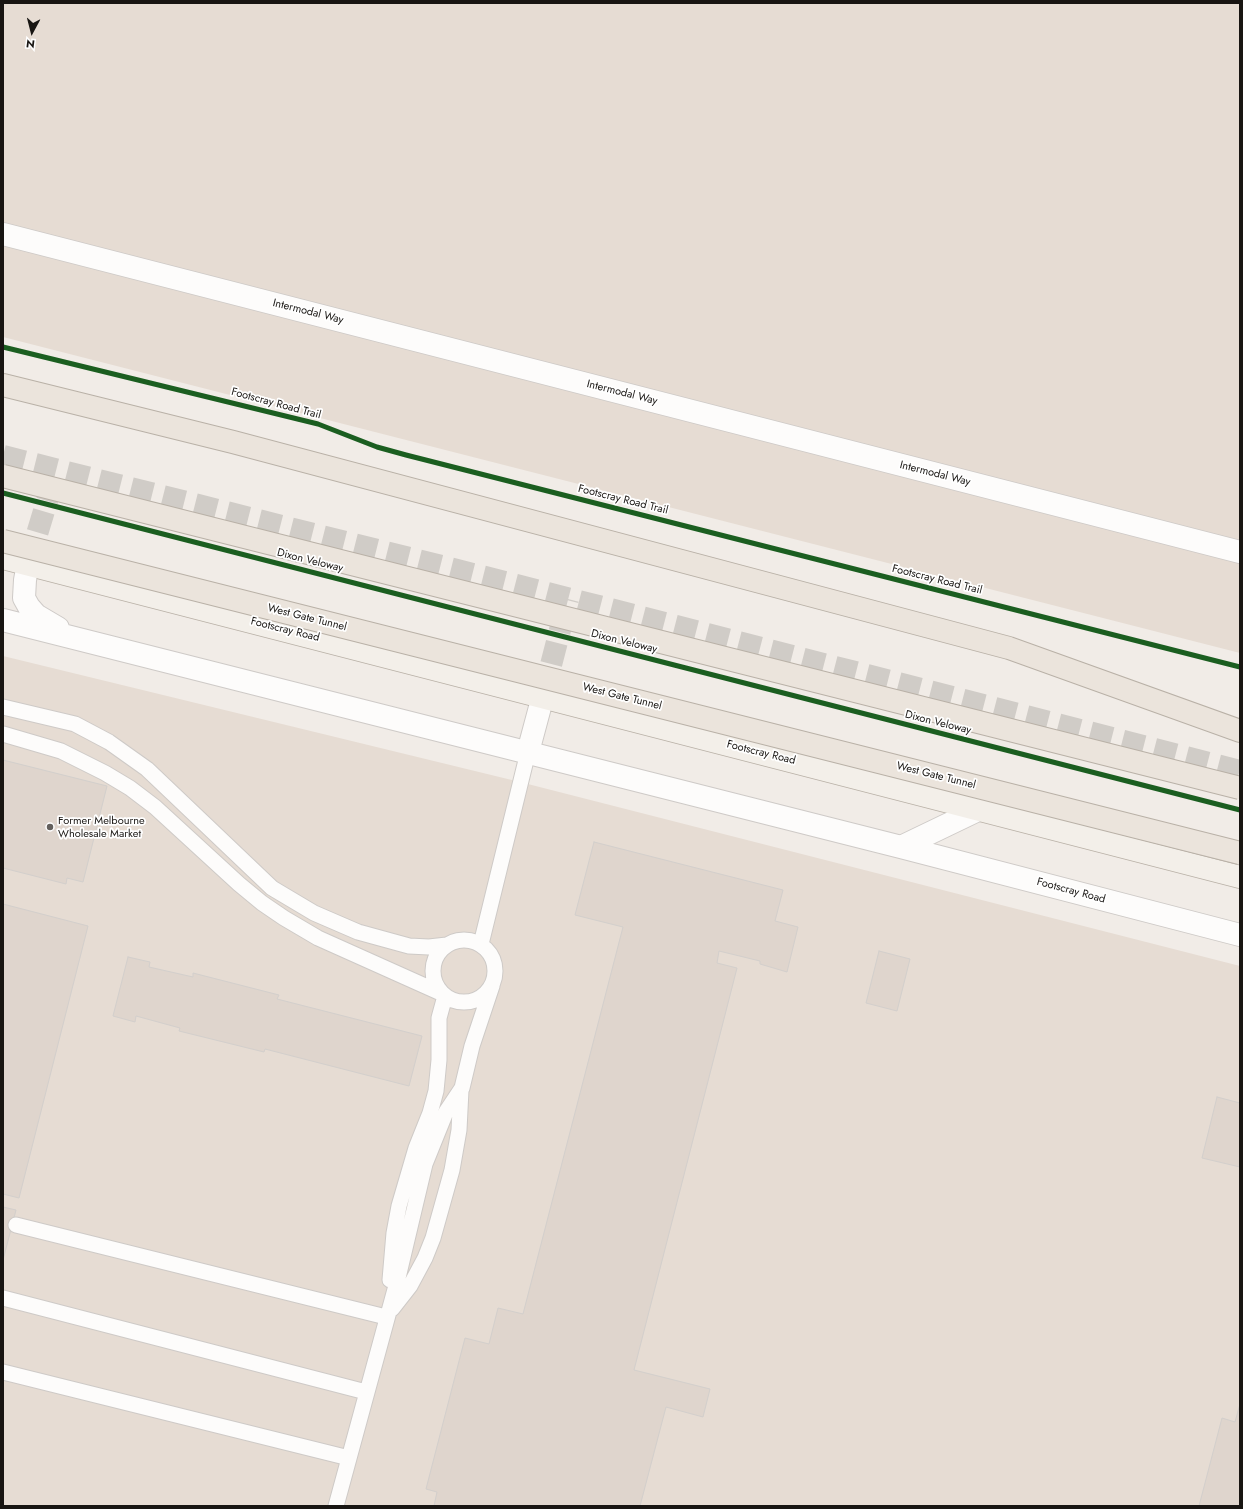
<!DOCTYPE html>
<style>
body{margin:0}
#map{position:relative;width:1243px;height:1509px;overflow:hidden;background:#f1ece7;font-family:Jost,sans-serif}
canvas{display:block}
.frame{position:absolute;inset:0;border:4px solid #181512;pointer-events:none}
.north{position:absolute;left:12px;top:12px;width:40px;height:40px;-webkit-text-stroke:3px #fff;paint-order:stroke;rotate:187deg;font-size:11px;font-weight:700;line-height:16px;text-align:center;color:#181512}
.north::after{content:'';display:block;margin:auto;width:14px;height:18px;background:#181512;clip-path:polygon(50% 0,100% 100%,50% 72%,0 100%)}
</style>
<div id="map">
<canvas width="1243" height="1509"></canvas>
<div class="frame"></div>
<div class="north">N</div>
</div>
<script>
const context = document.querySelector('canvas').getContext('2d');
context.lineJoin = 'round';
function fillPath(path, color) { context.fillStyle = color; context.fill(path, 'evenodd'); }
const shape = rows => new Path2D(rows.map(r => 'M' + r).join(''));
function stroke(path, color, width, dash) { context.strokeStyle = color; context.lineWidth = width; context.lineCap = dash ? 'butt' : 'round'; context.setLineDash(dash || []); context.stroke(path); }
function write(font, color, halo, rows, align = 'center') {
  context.font = font + ' Jost,sans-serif'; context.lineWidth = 3.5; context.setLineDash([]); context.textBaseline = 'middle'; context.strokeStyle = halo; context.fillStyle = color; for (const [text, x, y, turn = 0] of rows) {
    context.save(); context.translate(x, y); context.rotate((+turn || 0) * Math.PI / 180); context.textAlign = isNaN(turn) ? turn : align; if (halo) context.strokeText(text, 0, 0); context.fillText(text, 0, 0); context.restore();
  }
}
const built = shape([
 [3,3,1240,3,1240,653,3,337],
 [3,656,520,782,1240,966,1240,1506,3,1506]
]);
const building = shape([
 [3,760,107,786,83,882,67,878,66,884,3,868,3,760],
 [594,842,783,890,775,921,798,927,787,972,760,964,760,961,719,951,717,963,737,968,634,1370,710,1389,703,1417,666,1407,640,1506,434,1506,437,1492,426,1489,465,1338,489,1344,498,1308,523,1314,623,927,575,915,594,842],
 [3,904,88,926,19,1198,3,1194,3,904],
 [879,951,910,959,897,1011,866,1003,879,951],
 [128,957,150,962,149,967,193,977,193,973,279,995,277,999,422,1036,409,1086,265,1049,264,1052,179,1031,180,1028,136,1016,135,1022,113,1016,128,957],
 [1217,1097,1240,1103,1240,1167,1202,1158,1217,1097],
 [3,1207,16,1210,3,1260,3,1207],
 [1240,1404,1240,1506,1199,1506,1222,1418,1235,1422,1240,1404]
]);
const streetTunnel = shape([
 [543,696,568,599]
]);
const primaryTunnel = shape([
 [3,456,505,582,1240,771],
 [28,564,56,471]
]);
const lane = shape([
 [3,707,75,724,109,742,147,769,272,888,314,913,358,932,409,946,429,947,447,945],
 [3,734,61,751,105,773,130,788,155,807,239,884,262,903,284,918,318,938,443,994],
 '433 971a31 31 0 1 1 62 0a31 31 0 1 1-62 0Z',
 [481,944,528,752],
 [16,1225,386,1317],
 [390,1280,394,1233,399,1206,416,1148,430,1113,436,1091,439,1060,439,1018,445,996],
 [3,1298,366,1392],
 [392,1309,410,1286,425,1258,433,1238,452,1170,459,1130,461,1090],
 [3,1372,349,1458],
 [336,1506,397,1282,425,1164,446,1112,462,1088,472,1046,492,986]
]);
const street = shape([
 [28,564,25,580,24,598,29,607,36,615,58,628],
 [3,620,901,847,1240,935],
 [528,752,543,696],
 [901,847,980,809]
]);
const secondary = shape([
 [3,234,1240,552]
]);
const primary = shape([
 [3,558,1240,877]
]);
const highway = shape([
 [3,385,233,442,1009,648,1240,731]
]);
const highwayBridge = shape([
 [3,476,1240,788],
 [3,541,1240,853]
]);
const cycleway = shape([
 [3,347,318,424,377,447,406,455,1240,667],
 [3,493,1240,810]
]);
const markers = [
 [50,827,4,"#64605d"]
];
const streetNames = [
 ["Intermodal Way",308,312,14],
 ["Intermodal Way",622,393,14],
 ["Footscray Road Trail",276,404,15],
 ["Intermodal Way",935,474,14],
 ["Footscray Road Trail",623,500,14],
 ["Dixon Veloway",310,561,14],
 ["Footscray Road Trail",937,580,14],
 ["West Gate Tunnel",307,618,14],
 ["Footscray Road",285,630,14],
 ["Dixon Veloway",624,642,14],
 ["West Gate Tunnel",622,697,14],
 ["Dixon Veloway",938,723,14],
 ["Footscray Road",761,753,14],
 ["West Gate Tunnel",936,776,14],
 ["Footscray Road",1071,891,15]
];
const poiNames = [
 ["Former Melbourne",58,821],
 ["Wholesale Market",58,834]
];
fillPath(built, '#e6dcd3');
fillPath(building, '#dfd5cd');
stroke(building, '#d3cfcc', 1);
stroke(streetTunnel, '#d0ccc7', 22, [22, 11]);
stroke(primaryTunnel, '#d0ccc7', 22, [22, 11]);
stroke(lane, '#cecac7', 17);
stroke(street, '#cecac7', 24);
stroke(secondary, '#cecac7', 24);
stroke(primary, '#b9b1a7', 24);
stroke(highway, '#b9b1a7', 24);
stroke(lane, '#fdfcfb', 15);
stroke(street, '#fdfcfb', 22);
stroke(secondary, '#fdfcfb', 22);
stroke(primary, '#f3efe9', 22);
stroke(highway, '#ebe4dc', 22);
stroke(highwayBridge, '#b9b1a7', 24, []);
stroke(highwayBridge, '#ebe4dc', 22);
stroke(cycleway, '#1b5e20', 5);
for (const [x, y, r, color] of markers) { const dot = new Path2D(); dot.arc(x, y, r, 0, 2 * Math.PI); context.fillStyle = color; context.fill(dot); stroke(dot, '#fff', 1.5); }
write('11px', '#181512', '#fff', streetNames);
write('11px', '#181512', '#fff', poiNames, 'left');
</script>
